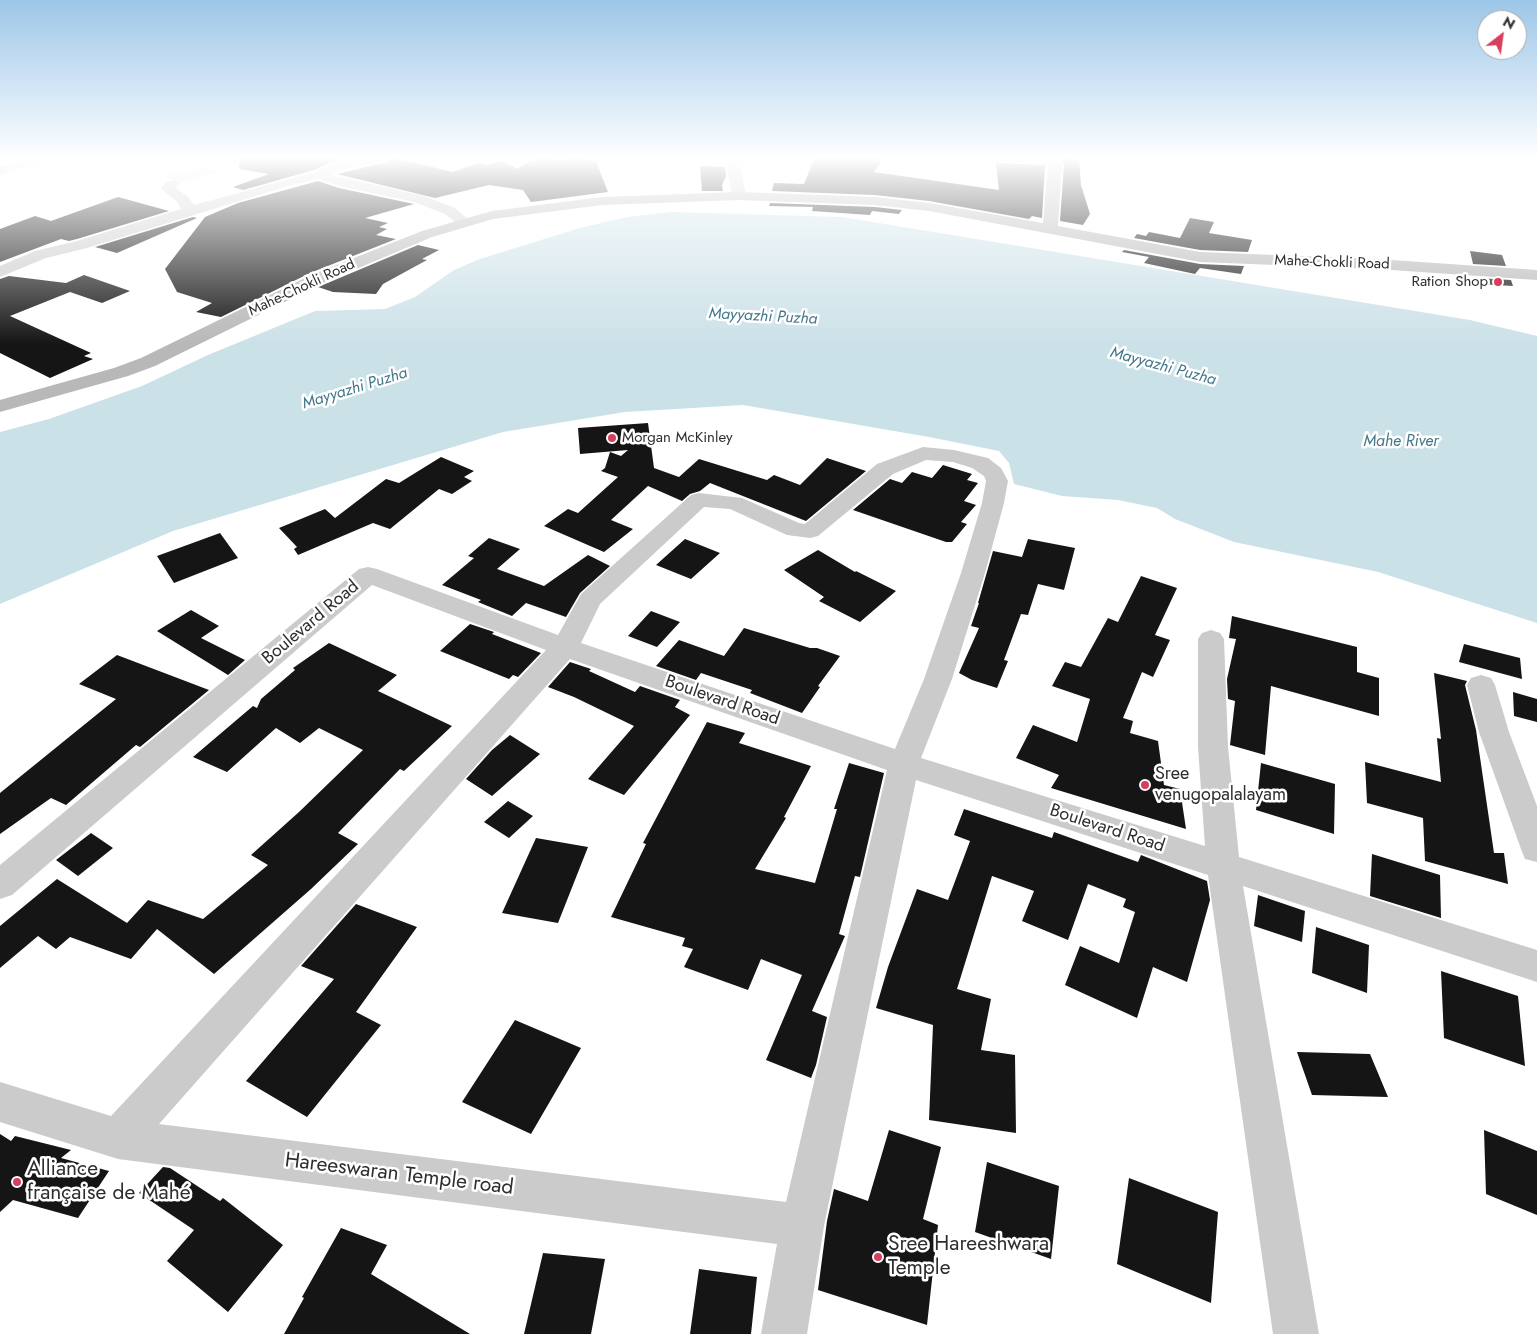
<!DOCTYPE html>
<meta charset="utf-8">
<style>
body{margin:0}
#map{position:relative;width:1537px;height:1334px;overflow:hidden;background:#fff;font-family:Jost,sans-serif}
canvas{display:block}
.north{position:absolute;left:1477px;top:10px;width:50px;height:50px;box-sizing:border-box;background:#fff;border:1px solid #ababab;border-radius:50%;rotate:30deg;font-size:14px;font-weight:700;line-height:20px;text-align:center;color:#2e2e2e}
.north::after{content:'';display:block;margin:auto;width:18px;height:22px;background:#d63f5d;clip-path:polygon(50% 0,100% 100%,50% 72%,0 100%)}
</style>
<div id="map">
<canvas width="1537" height="1334"></canvas>
<div class="north">N</div>
</div>
<script>
const context = document.querySelector('canvas').getContext('2d');
context.lineJoin = 'round';
function fillPath(path, color) { context.fillStyle = color; context.fill(path, 'evenodd'); }
const shape = rows => new Path2D(rows.map(r => 'M' + r).join(''));
function stroke(path, color, width, dash) { context.strokeStyle = color; context.lineWidth = width; context.lineCap = dash ? 'butt' : 'round'; context.setLineDash(dash || []); context.stroke(path); }
function write(font, color, halo, rows, align = 'center') {
  context.font = font + ' Jost,sans-serif'; context.lineWidth = 5; context.setLineDash([]); context.textBaseline = 'middle'; context.strokeStyle = halo; context.fillStyle = color; for (const [text, x, y, turn = 0] of rows) {
    context.save(); context.translate(x, y); context.rotate((+turn || 0) * Math.PI / 180); context.textAlign = isNaN(turn) ? turn : align; if (halo) context.strokeText(text, 0, 0); context.fillText(text, 0, 0); context.restore();
  }
}
const green = shape([
 [202,167,218,173,179,183,164,176]
]);
const water = shape([
 [671,212,842,217,1470,320,1537,336,1537,623,1378,572,1234,542,1175,519,1157,508,1118,500,1062,496,1014,484,1009,463,999,451,929,437,743,405,625,412,503,432,173,531,0,604,0,432,49,419,142,386,208,355,315,311,385,309,415,297,454,270,480,259,580,228,627,217]
]);
const building = shape([
 [240,157,352,157,331,162,314,170,243,190,233,187,269,174,239,169],
 [390,157,453,172,478,163,486,165,502,161,517,169,537,157,563,160,570,157,578,157,596,161,608,192,531,202,523,190,489,185,435,198,337,174,387,162],
 [815,157,884,157,874,172,999,190,996,163,1045,165,1042,218,1032,216,1029,219,929,201,875,195,772,191,774,183,804,184],
 [1059,157,1079,157,1081,185,1090,214,1083,225,1060,221,1064,164],
 [700,166,725,167,726,176,722,185,723,191,702,191],
 [318,181,339,188,414,204,365,218,388,223,379,227,387,229,376,235,396,239,310,273,221,317,196,312,212,303,177,292,165,269,205,217,238,203],
 [118,197,169,211,77,239,69,241,61,239,0,262,0,229,35,216,51,221],
 [770,203,875,207,902,210,899,214,872,211,870,215,812,211,813,207,769,206],
 [193,217,197,218,117,253,95,247],
 [1190,218,1214,222,1209,233,1252,240,1248,252,1200,250,1134,238,1137,234,1146,236,1149,232,1180,238],
 [418,245,439,250,422,259,427,260,383,284,376,294,333,292,318,287],
 [1124,250,1200,264,1244,266,1241,274,1200,268,1195,274,1144,263,1149,257,1122,252],
 [1470,251,1502,255,1506,266,1473,264],
 [84,275,130,291,102,303,70,292,10,316,91,353,84,356,93,359,50,378,0,353,0,279,9,276,66,283],
 [1477,278,1511,280,1513,286,1479,284],
 [648,423,654,468,679,477,699,459,767,480,774,475,800,485,827,458,866,471,806,521,710,483,700,491,690,494,682,501,648,486,611,520,633,529,604,552,544,526,568,509,578,513,618,477,601,471,605,468,610,452,621,456,628,450,580,454,578,428],
 [441,457,474,471,464,477,472,481,452,494,439,489,390,529,373,523,298,555,294,549,297,547,279,528,325,509,335,518,386,479,399,483],
 [943,465,972,474,967,480,978,483,964,501,976,505,961,522,967,524,952,542,946,542,853,510,890,479,902,483,912,472,932,478],
 [220,533,238,558,174,583,157,556],
 [489,538,520,549,497,569,544,586,588,555,610,566,580,593,566,617,526,603,512,616,478,602,481,600,442,585,474,558,468,556],
 [685,539,720,553,691,579,656,565],
 [1028,539,1075,548,1064,590,1038,584,1028,615,1021,614,1004,660,1008,661,997,688,972,680,959,673,979,628,971,626,979,603,978,603,993,551,1022,557],
 [818,550,855,572,856,571,896,591,860,622,819,601,824,597,784,570],
 [1141,576,1177,588,1155,635,1170,640,1153,677,1142,672,1123,718,1133,721,1130,733,1158,741,1164,785,1180,789,1186,829,1051,788,1059,775,1016,758,1033,725,1077,742,1090,699,1052,686,1065,662,1081,667,1108,618,1118,622],
 [191,610,219,626,201,638,245,660,228,675,157,631],
 [651,611,680,622,657,647,628,636],
 [1232,616,1357,647,1357,672,1379,678,1379,716,1271,686,1265,755,1230,745,1235,701,1228,699,1227,679,1236,639,1229,638],
 [470,624,494,632,492,634,541,653,518,677,513,675,509,679,440,651],
 [744,628,810,648,817,648,840,656,818,686,820,687,802,713,750,693,752,690,701,673,696,680,656,666,679,640,724,656],
 [329,643,397,675,378,691,452,726,404,771,400,769,338,833,358,844,311,889,214,974,157,929,131,959,70,937,56,949,38,936,0,968,0,926,57,879,127,923,148,900,203,919,268,865,251,855,299,812,363,750,319,728,300,743,276,728,227,772,193,757,253,706,257,708,261,699,295,670,293,668],
 [1464,644,1520,658,1522,679,1459,662],
 [117,655,209,690,140,747,136,745,66,805,51,798,0,834,0,793,116,699,79,684],
 [570,662,591,669,589,671,635,692,640,686,680,700,675,707,690,715,624,795,588,779,634,726,574,697,548,687],
 [1434,673,1467,681,1465,685,1476,730,1494,853,1504,853,1508,884,1425,861,1423,818,1367,803,1365,762,1441,782,1437,738,1441,739],
 [1513,692,1537,699,1537,722,1514,716],
 [707,722,745,733,739,743,811,766,784,817,786,818,755,869,815,883,837,809,834,809,849,763,884,773,860,877,855,876,839,934,845,936,812,1011,827,1017,816,1065,811,1078,766,1060,802,975,761,959,748,990,684,967,693,949,682,946,685,938,611,917,646,844,643,843],
 [510,735,540,754,492,796,466,779,492,750],
 [1261,763,1335,784,1334,834,1256,810],
 [508,801,533,816,509,838,484,822],
 [964,809,1052,838,1054,832,1138,862,1141,855,1207,881,1210,900,1187,982,1153,967,1137,1018,1065,985,1080,946,1119,963,1135,912,1123,907,1126,899,1088,884,1068,940,1022,921,1034,891,992,876,957,989,991,999,981,1050,1015,1055,1016,1133,929,1120,933,1025,876,1008,888,967,917,889,948,900,970,841,954,835],
 [91,833,113,848,78,876,56,860],
 [536,838,588,847,558,923,502,913],
 [1372,854,1440,875,1441,918,1370,896],
 [1258,895,1305,911,1302,942,1254,926],
 [356,904,417,927,356,1012,381,1025,307,1117,246,1081,334,979,301,966],
 [1316,927,1369,945,1367,993,1312,973],
 [1441,971,1518,996,1525,1066,1444,1038],
 [515,1020,581,1048,531,1134,462,1102],
 [1297,1052,1370,1054,1388,1097,1312,1095],
 [889,1130,941,1147,923,1219,938,1225,927,1325,818,1290,827,1221,834,1189,868,1201],
 [1484,1130,1537,1151,1537,1215,1486,1194],
 [0,1134,11,1141,15,1136,71,1150,61,1158,109,1171,78,1218,13,1200,0,1212],
 [987,1162,1059,1186,1051,1259,975,1232],
 [163,1167,170,1168,220,1201,223,1198,283,1245,228,1312,167,1261,194,1230,139,1193],
 [1129,1178,1218,1212,1211,1303,1117,1264],
 [341,1228,387,1245,371,1274,470,1334,284,1334,304,1298,302,1297],
 [543,1253,605,1259,591,1334,524,1334],
 [699,1269,757,1277,751,1334,690,1334]
]);
const street = shape([
 [29,157,50,157,49,160,0,175,0,167,29,157],
 [362,157,388,157,387,160,341,170,331,175,424,196,455,208,471,222,469,225,459,225,445,214,414,202,339,186,318,179,291,185,87,248,46,258,0,277,0,266,35,251,77,241,181,209,178,203,161,188,167,181,177,181,179,184,176,188,188,197,194,205,315,172,332,164,362,157],
 [734,157,747,157,741,168,746,196,744,199,739,200,734,199,732,196,727,168,734,157],
 [923,447,954,450,988,458,1001,468,1008,481,1004,503,985,573,952,679,921,758,1205,846,1198,747,1198,639,1202,633,1211,630,1220,633,1224,639,1228,747,1239,857,1537,950,1537,982,1243,886,1319,1334,1273,1334,1208,875,916,780,824,1226,807,1334,761,1334,777,1244,118,1159,0,1122,0,1082,111,1116,546,650,372,585,12,895,0,899,0,865,359,569,368,567,377,569,558,635,581,594,691,495,699,493,742,498,799,523,805,524,877,464,923,447],
 [926,460,953,462,972,468,984,476,986,481,982,503,961,573,924,679,895,749,581,643,600,604,704,507,730,509,787,535,810,538,818,536,893,474,926,460],
 [570,659,887,770,786,1202,159,1124,570,659],
 [1481,675,1491,678,1495,685,1509,732,1537,806,1537,862,1525,859,1521,849,1479,732,1467,685,1471,678,1481,675]
]);
const secondary = shape([
 [1039,157,1054,157,1062,164,1058,226,1200,252,1377,259,1537,270,1537,280,1377,269,1200,262,929,211,875,205,739,200,602,205,493,219,432,237,323,283,155,366,128,376,0,412,0,400,114,368,141,358,311,275,422,231,492,211,602,197,739,192,875,197,929,203,1043,223,1048,165,1039,157]
]);
const markers = [
 [1498,282,5,"#d63f5d"],
 [612,438,5,"#d63f5d"],
 [1145,785,5,"#d63f5d"],
 [17,1182,5,"#d63f5d"],
 [878,1257,5,"#d63f5d"]
];
const farStreetnames = [
 ["Mahe-Chokli Road",1332,263,2],
 ["Mahe-Chokli Road",302,288,-25]
];
const farPoinames = [
 ["Ration Shop",1488,282],
 ["Morgan McKinley",622,438,"left"]
];
const farWaternames = [
 ["Mayyazhi Puzha",763,317,3],
 ["Mayyazhi Puzha",1163,367,15],
 ["Mayyazhi Puzha",355,389,-17],
 ["Mahe River",1401,442]
];
const streetNames = [
 ["Boulevard Road",311,623,-40],
 ["Boulevard Road",722,701,19],
 ["Boulevard Road",1107,829,18]
];
const poiNames = [
 ["Sree",1155,775],
 ["venugopalalayam",1155,796]
];
const nearPoinames = [
 ["Alliance",27,1170],
 ["française de Mahé",27,1194],
 ["Sree Hareeshwara",888,1245],
 ["Temple",888,1269]
];
const nearStreetnames = [
 ["Hareeswaran Temple road",399,1175,7]
];
fillPath(green, '#e6eadd');
fillPath(water, '#cbe1e8');
fillPath(building, '#151515');
fillPath(street, '#cbcbcb');
fillPath(secondary, '#b8b8b8');
const sky = context.createLinearGradient(0, 0, 0, 344);
sky.addColorStop(0, '#9cc6e8');
sky.addColorStop(0.46, '#fff');
sky.addColorStop(1, '#ffffff00');
context.fillStyle = sky;
context.fillRect(0, 0, 1537, 344);
for (const [x, y, r, color] of markers) { const dot = new Path2D(); dot.arc(x, y, r, 0, 2 * Math.PI); context.fillStyle = color; context.fill(dot); stroke(dot, '#fff', 2); }
write('15px', '#2e2e2e', '#fff', farStreetnames);
write('15px', '#2e2e2e', '#fff', farPoinames, 'right');
write('italic 16px', '#437789', '#fff', farWaternames);
write('18px', '#2e2e2e', '#fff', streetNames);
write('18px', '#2e2e2e', '#fff', poiNames, 'left');
write('21px', '#2e2e2e', '#fff', nearPoinames, 'left');
write('21px', '#2e2e2e', '#fff', nearStreetnames);
</script>
